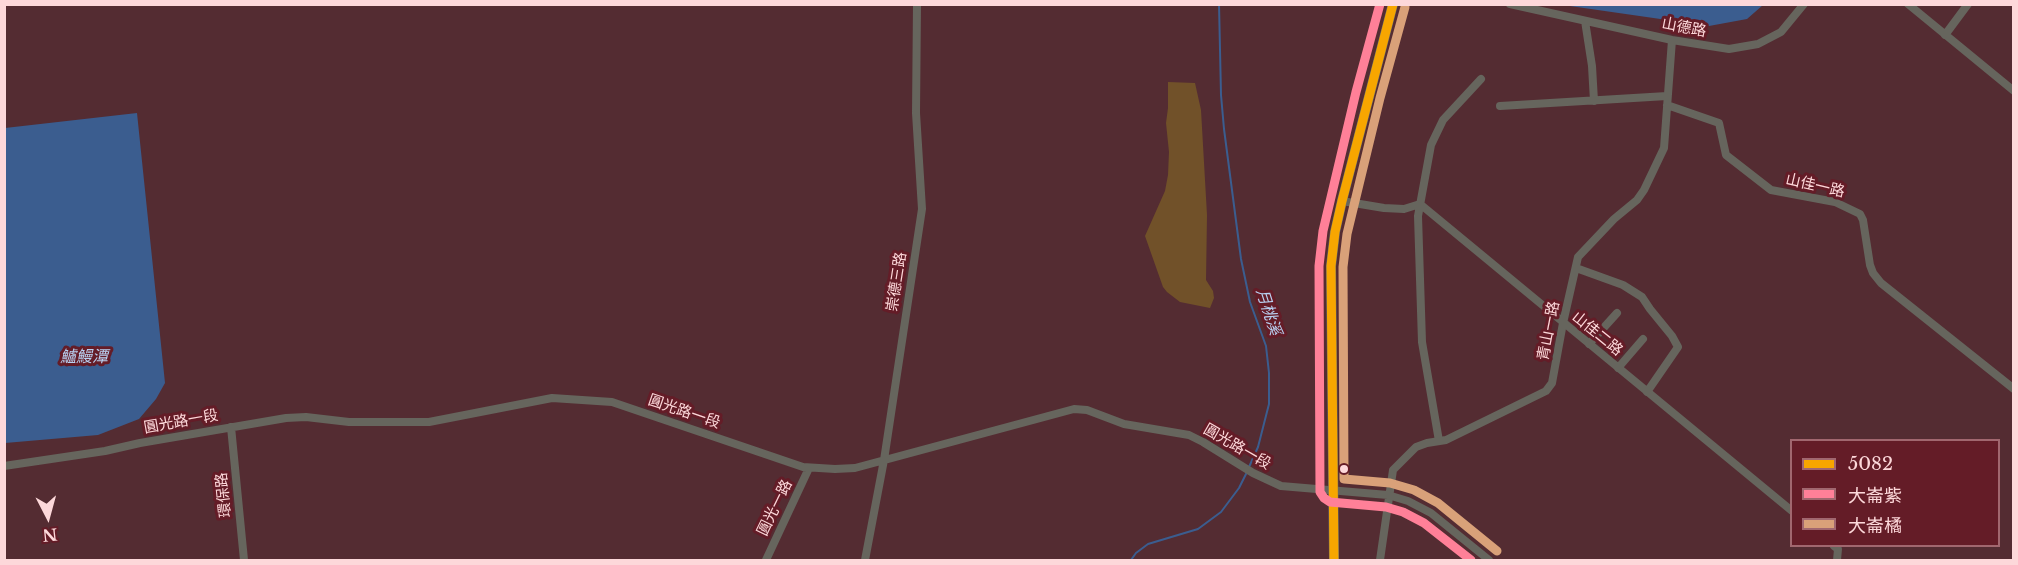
<!DOCTYPE html>
<meta charset="utf-8">
<style>
body{margin:0}
#map{position:relative;width:2018px;height:565px;overflow:hidden;background:#542c32;font-family:"Libre Baskerville","Noto Sans TC",serif}
canvas{display:block}
.frame{position:absolute;inset:0;border:6px solid #fdd8da;pointer-events:none}
.legend{position:absolute;left:1790px;top:439px;width:210px;height:108px;box-sizing:border-box;background:#641c27;border:2px solid #a1676f;margin:0;padding:8px 10px;list-style:none;font-size:18px;color:#fdd8da}
.legend li{display:flex;align-items:center;gap:12px;height:30px}
.legend b{width:30px;border:2px solid #a1676f}
.north{position:absolute;left:18px;top:487px;width:60px;height:60px;-webkit-text-stroke:4px #641c27;paint-order:stroke;rotate:174deg;font-size:16px;font-weight:700;line-height:24px;text-align:center;color:#fdd8da}
.north::after{content:'';display:block;margin:auto;width:21px;height:27px;background:#fdd8da;clip-path:polygon(50% 0,100% 100%,50% 72%,0 100%)}
</style>
<div id="map">
<canvas width="2018" height="565"></canvas>
<div class="frame"></div>
<ul class="legend">
<li><b style="height:8px;background:#f7a600"></b>5082</li>
<li><b style="height:8px;background:#ff8098"></b>大崙紫</li>
<li><b style="height:8px;background:#d9a179"></b>大崙橘</li>
</ul>
<div class="north">N</div>
</div>
<script>
const context = document.querySelector('canvas').getContext('2d');
context.lineJoin = 'round';
function fillPath(path, color) { context.fillStyle = color; context.fill(path, 'evenodd'); }
const shape = rows => new Path2D(rows.map(r => 'M' + r).join(''));
function stroke(path, color, width, dash) { context.strokeStyle = color; context.lineWidth = width; context.lineCap = dash ? 'butt' : 'round'; context.setLineDash(dash || []); context.stroke(path); }
function write(font, color, halo, rows, align = 'center') {
  context.font = font + ' "Libre Baskerville","Noto Sans TC",serif'; context.lineWidth = 6; context.setLineDash([]); context.textBaseline = 'middle'; context.strokeStyle = halo; context.fillStyle = color; for (const [text, x, y, turn = 0] of rows) {
    context.save(); context.translate(x, y); context.rotate((+turn || 0) * Math.PI / 180); context.textAlign = isNaN(turn) ? turn : align; if (halo) context.strokeText(text, 0, 0); context.fillText(text, 0, 0); context.restore();
  }
}
const green = shape([
 [1168,82,1195,83,1201,110,1207,215,1206,280,1213,291,1214,298,1210,308,1180,302,1167,292,1163,287,1145,236,1165,191,1168,175,1169,152,1166,123,1168,108]
]);
const water = shape([
 [1563,5,1763,5,1747,19,1709,26],
 [137,113,165,383,156,399,139,419,98,435,5,443,5,128]
]);
const stream = shape([
 [1219,4,1221,95,1224,129,1241,259,1250,302,1266,346,1269,373,1269,404,1258,447,1249,467],
 [1131,560,1136,553,1148,544,1198,529,1221,512,1239,488,1247,472]
]);
const street = shape([
 [1510,4,1672,40,1729,49,1758,44,1781,32,1804,4],
 [1908,4,2014,91],
 [1585,21,1592,66,1594,101],
 [1945,35,1968,4],
 [1667,105,1719,123,1726,155,1771,190,1835,202,1860,214,1863,220,1870,265,1873,273,1881,283,2014,389],
 [1500,106,1667,96],
 [1342,201,1384,208,1404,209,1420,204,1792,511],
 [1576,268,1623,285,1642,297,1650,309,1672,336,1678,347,1647,392],
 [1589,344,1617,313],
 [1618,368,1643,339],
 [231,427,244,560],
 [1439,441,1422,342,1418,216,1431,145,1443,120,1481,79],
 [4,466,105,451,140,443,286,418,306,417,349,422,429,422,552,398,612,402,803,467,835,469,855,468,1074,409,1087,410,1124,424,1189,435,1203,442,1253,473,1281,486,1388,495,1408,501,1431,513,1489,560],
 [1834,546,1838,549,1837,560],
 [766,560,809,468],
 [865,560,884,460,922,209,916,113,917,4],
 [1380,560,1393,470,1416,447,1427,443,1446,440,1546,391,1552,383,1563,323,1578,257,1614,219,1637,200,1644,190,1664,148,1672,40]
]);
const secondary = shape([
 [1334,560,1331,266,1335,232,1342,201,1393,4]
]);
const bus1 = shape([
 [1334,560,1331,266,1335,232,1342,201,1393,4]
]);
const bus2 = shape([
 [1380,4,1356,92,1323,231,1319,266,1320,492,1324,498,1330,502,1386,507,1403,512,1424,523,1471,560]
]);
const bus3 = shape([
 [1405,7,1380,98,1347,234,1343,267,1344,479,1390,483,1414,490,1438,503,1497,551]
]);
const markers = [
 [1344,469,5,"#fdd8da"]
];
const streetNames = [
 ["山德路",1684,28,11],
 ["山佳一路",1815,186,13],
 ["崇德三路",897,282,-81],
 ["青山一路",1549,331,-79],
 ["山佳二路",1597,334,39],
 ["圓光路一段",684,412,19],
 ["圓光路一段",181,422,-10],
 ["圓光路一段",1237,447,30],
 ["環保路",224,495,-96],
 ["圓光一路",775,508,-64]
];
const waterNames = [
 ["月桃溪",1268,312,72],
 ["鱸鰻潭",84,357]
];
fillPath(green, '#715129');
fillPath(water, '#3b5d8f');
stroke(stream, '#3b5d8f', 2);
stroke(street, '#66655d', 8);
stroke(secondary, '#6e6f66', 10);
stroke(bus1, '#f7a600', 9);
stroke(bus2, '#ff8098', 9);
stroke(bus3, '#d9a179', 9);
for (const [x, y, r, color] of markers) { const dot = new Path2D(); dot.arc(x, y, r, 0, 2 * Math.PI); context.fillStyle = color; context.fill(dot); stroke(dot, '#641c27', 2); }
write('15px', '#fdd8da', '#641c27', streetNames);
write('italic 16px', '#b9d1f1', '#641c27', waterNames);
</script>
